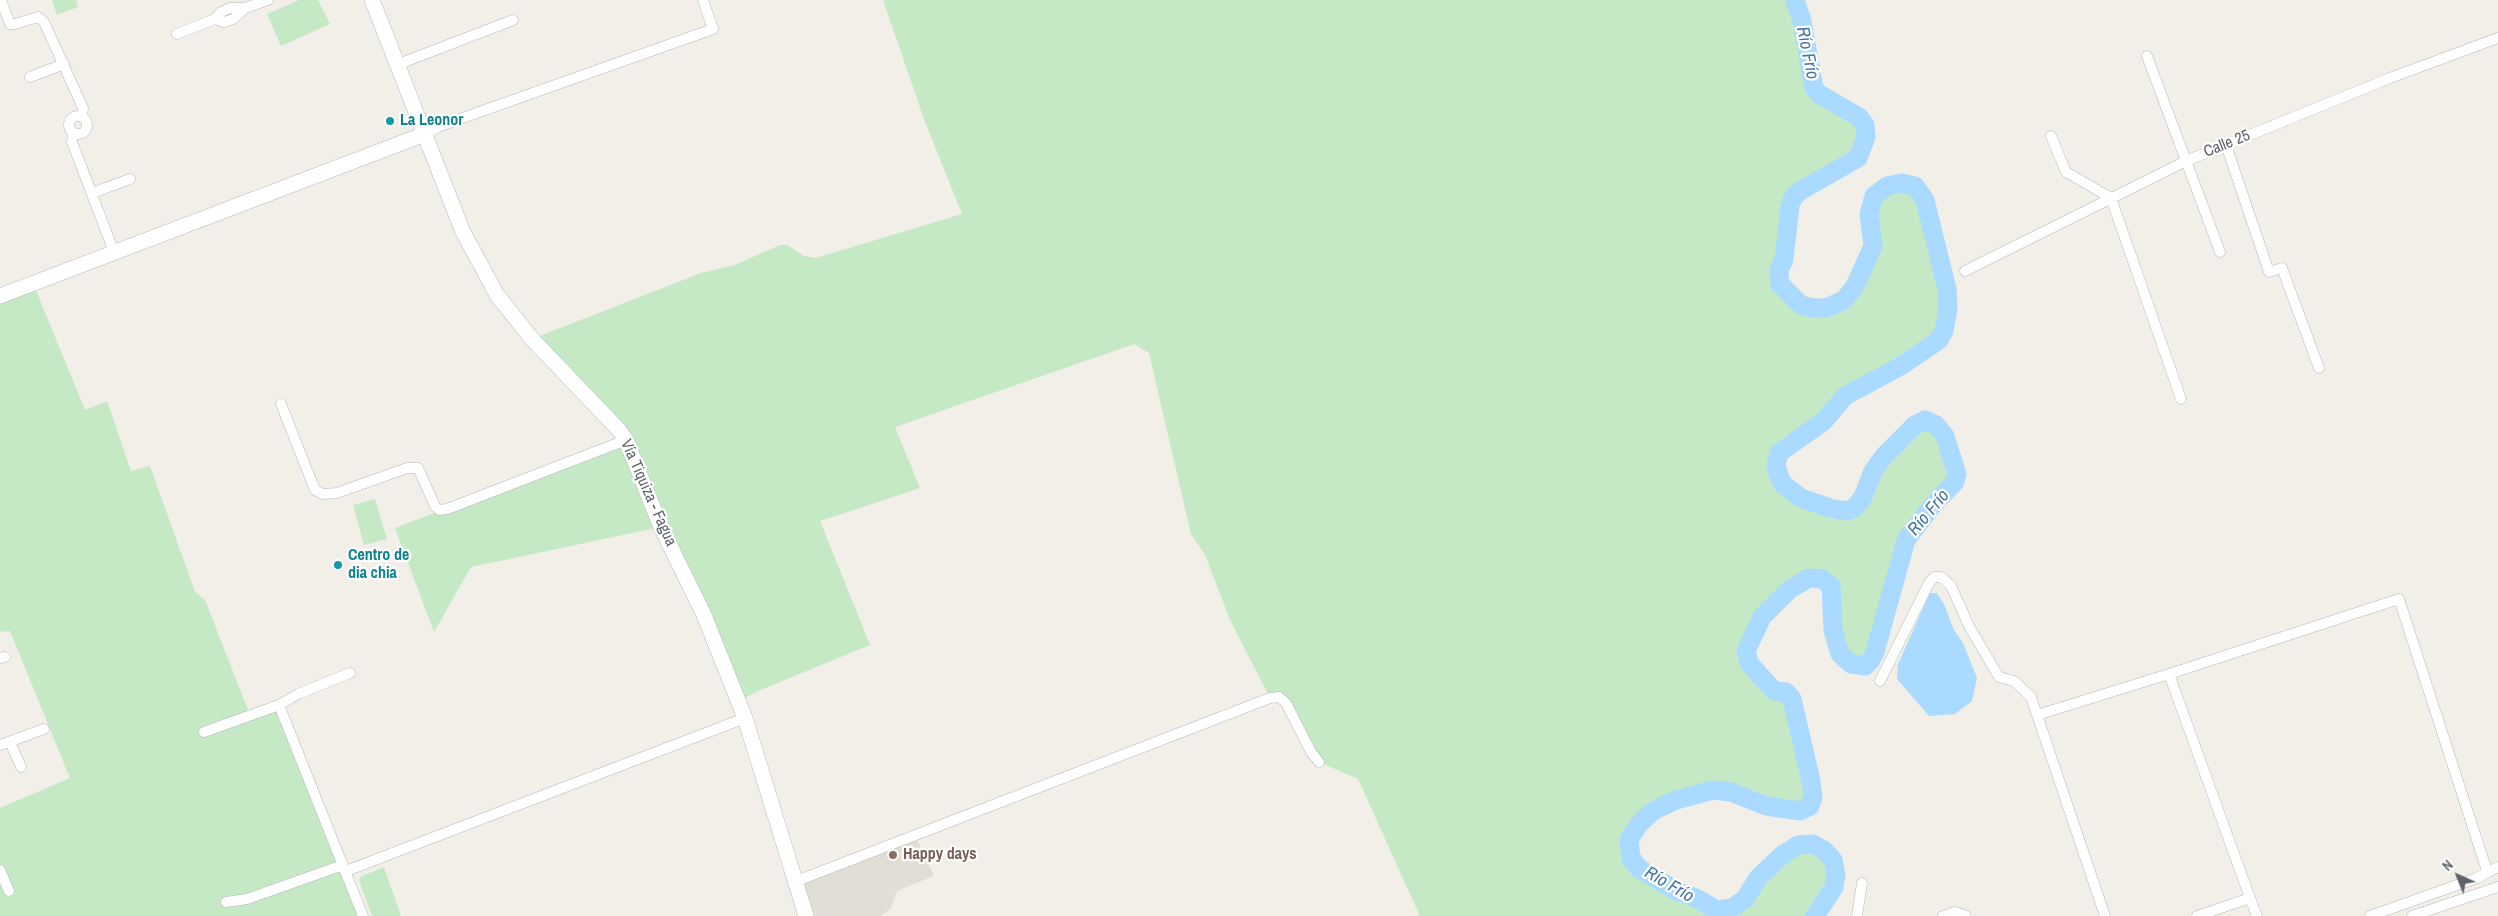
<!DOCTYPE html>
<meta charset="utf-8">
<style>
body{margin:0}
#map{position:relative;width:2498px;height:916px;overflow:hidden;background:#f1efe8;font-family:"Archivo Narrow",sans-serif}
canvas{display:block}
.north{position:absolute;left:2433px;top:851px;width:50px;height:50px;-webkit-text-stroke:4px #fff;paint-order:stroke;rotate:316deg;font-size:14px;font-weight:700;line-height:20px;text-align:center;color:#5f6368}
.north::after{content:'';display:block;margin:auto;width:18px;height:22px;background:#5f6368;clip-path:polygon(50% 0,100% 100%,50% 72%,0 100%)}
</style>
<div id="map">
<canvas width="2498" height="916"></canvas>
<div class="north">N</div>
</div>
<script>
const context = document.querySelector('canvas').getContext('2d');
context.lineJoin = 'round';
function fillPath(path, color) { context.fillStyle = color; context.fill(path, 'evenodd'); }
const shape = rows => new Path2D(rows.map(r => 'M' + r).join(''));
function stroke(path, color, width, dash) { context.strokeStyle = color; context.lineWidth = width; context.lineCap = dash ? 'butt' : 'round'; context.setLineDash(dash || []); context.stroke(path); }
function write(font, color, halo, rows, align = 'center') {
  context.font = font + ' "Archivo Narrow",sans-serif'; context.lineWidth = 4.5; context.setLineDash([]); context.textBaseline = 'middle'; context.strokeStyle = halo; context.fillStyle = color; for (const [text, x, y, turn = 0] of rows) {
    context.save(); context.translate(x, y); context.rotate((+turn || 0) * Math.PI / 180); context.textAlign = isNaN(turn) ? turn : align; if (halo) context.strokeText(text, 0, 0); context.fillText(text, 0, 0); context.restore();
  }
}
const education = shape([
 [915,835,934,876,897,891,891,909,880,916,806,916,802,879]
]);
const green = shape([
 [52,0,76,0,78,7,57,15],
 [299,0,318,0,330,24,281,46,267,14],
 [883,0,1795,0,1802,21,1814,88,1819,94,1859,117,1865,125,1866,137,1858,158,1800,191,1793,198,1790,206,1784,259,1779,270,1780,284,1801,305,1814,308,1826,308,1844,300,1855,286,1873,246,1869,214,1874,196,1887,186,1902,183,1915,186,1925,200,1947,289,1948,309,1944,331,1939,340,1901,366,1845,396,1824,421,1779,453,1776,465,1779,476,1783,484,1801,498,1833,509,1847,511,1854,508,1863,497,1873,471,1884,456,1915,425,1925,420,1936,425,1945,436,1957,474,1955,482,1932,506,1906,540,1875,652,1871,660,1865,666,1851,664,1840,654,1833,630,1831,586,1822,579,1809,578,1790,589,1762,617,1746,651,1749,663,1774,691,1786,692,1792,699,1811,781,1813,797,1810,806,1800,811,1766,806,1731,792,1713,790,1676,800,1653,811,1639,824,1629,840,1631,858,1640,869,1675,890,1698,899,1717,910,1732,908,1745,899,1758,878,1781,856,1798,845,1813,844,1824,850,1833,860,1836,874,1834,887,1815,916,1420,916,1358,779,1319,762,1286,703,1270,698,1230,620,1205,555,1191,534,1149,353,1134,344,895,427,920,488,820,521,870,645,758,691,739,701,661,527,471,567,434,632,395,528,626,440,532,339,701,273,735,265,780,245,787,245,804,256,816,258,962,214,924,119],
 [33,283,85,410,107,401,131,471,150,466,195,592,205,600,250,715,279,705,363,916,0,916,0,808,70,778,10,631,0,632,0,296],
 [375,499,387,539,364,545,353,505],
 [384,867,401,916,372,916,359,880,360,877]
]);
const water = shape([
 [1930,593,1937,593,1944,604,1954,630,1963,643,1977,678,1972,701,1955,714,1929,716,1897,679,1898,664]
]);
const river = shape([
 [1795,0,1802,21,1814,88,1819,94,1859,117,1865,125,1866,137,1858,158,1800,191,1793,198,1790,206,1784,259,1779,270,1780,284,1801,305,1814,308,1826,308,1844,300,1855,286,1873,246,1869,214,1874,196,1887,186,1902,183,1915,186,1925,200,1947,289,1948,309,1944,331,1939,340,1901,366,1845,396,1824,421,1779,453,1776,465,1779,476,1783,484,1801,498,1833,509,1847,511,1854,508,1863,497,1873,471,1884,456,1915,425,1925,420,1936,425,1945,436,1957,474,1955,482,1932,506,1906,540,1875,652,1871,660,1865,666,1851,664,1840,654,1833,630,1831,586,1822,579,1809,578,1790,589,1762,617,1746,651,1749,663,1774,691,1786,692,1792,699,1811,781,1813,797,1810,806,1800,811,1766,806,1731,792,1713,790,1676,800,1653,811,1639,824,1629,840,1631,858,1640,869,1675,890,1698,899,1717,910,1732,908,1745,899,1758,878,1781,856,1798,845,1813,844,1824,850,1833,860,1836,874,1834,887,1815,916]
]);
const street = shape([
 [1,0,10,24,15,24,38,17,44,22,83,108,82,117],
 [215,19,224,22,233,19,245,8],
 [177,34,215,19,221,12,230,8,245,8,268,0],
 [2147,56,2220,252],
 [395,63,404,62,513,20],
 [30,77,64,64],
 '69 125a9 9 0 1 1 18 0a9 9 0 1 1-18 0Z',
 [73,134,72,142,114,252],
 [425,134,440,126,713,29,703,0],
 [2051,136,2066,172,2111,198,2181,399],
 [2226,145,2269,272,2282,268,2319,368],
 [92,193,130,179],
 [1965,271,2186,161,2390,78,2498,38],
 [281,404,315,490,323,494,337,493,407,468,418,468,435,506,439,510,447,509,626,440],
 [0,658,5,657],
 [2169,674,2250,898],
 [1880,681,1929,583,1934,577,1941,577,1951,586,1970,628,1999,677,2014,681,2031,697,2105,916],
 [279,705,363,916],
 [2037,715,2169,674,2399,599,2487,871],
 [204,732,279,705,298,694,350,673],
 [10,742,21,767],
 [0,745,44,729],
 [0,870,9,891],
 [346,871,745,718],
 [794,882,1270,698,1279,697,1286,703,1311,752,1319,762],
 [226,902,247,899,343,865],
 [1857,916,1862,883],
 [1943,916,1955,912,1966,916],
 [2197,916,2250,898,2257,916],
 [2370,916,2477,878,2498,867],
 [2412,916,2498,887]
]);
const secondary = shape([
 [372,0,463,232,497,295,532,339,619,430,626,440,661,527,704,615,745,718,806,916],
 [0,296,425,134]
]);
const markers = [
 [390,121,5,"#0f9aa8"],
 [338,565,5,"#0f9aa8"],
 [893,855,5,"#8d6e63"]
];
const cultureNames = [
 ["La Leonor",400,121],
 ["Centro de",348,556],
 ["dia chia",348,574]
];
const streetNames = [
 ["Calle 25",2227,144,-22],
 ["Vía Tiquiza - Fagua",648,493,66]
];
const educationNames = [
 ["Happy days",903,855]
];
const waterNames = [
 ["Río Frío",1807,53,78],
 ["Río Frío",1929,513,-50],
 ["Río Frío",1669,885,30]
];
fillPath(education, '#e1ded6');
fillPath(green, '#c5e8c5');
fillPath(water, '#aadaff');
stroke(river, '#aadaff', 19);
stroke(street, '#b5b8bc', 11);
stroke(secondary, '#b6babf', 16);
stroke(street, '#fff', 10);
stroke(secondary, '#fff', 15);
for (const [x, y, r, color] of markers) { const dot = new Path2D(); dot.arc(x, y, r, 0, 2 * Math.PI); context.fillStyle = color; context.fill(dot); stroke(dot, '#fff', 2); }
write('bold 16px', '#0d838f', '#fff', cultureNames, 'left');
write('16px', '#5f6368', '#fff', streetNames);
write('bold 16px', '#785e54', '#fff', educationNames, 'left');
write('italic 18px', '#4174aa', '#fff', waterNames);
</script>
